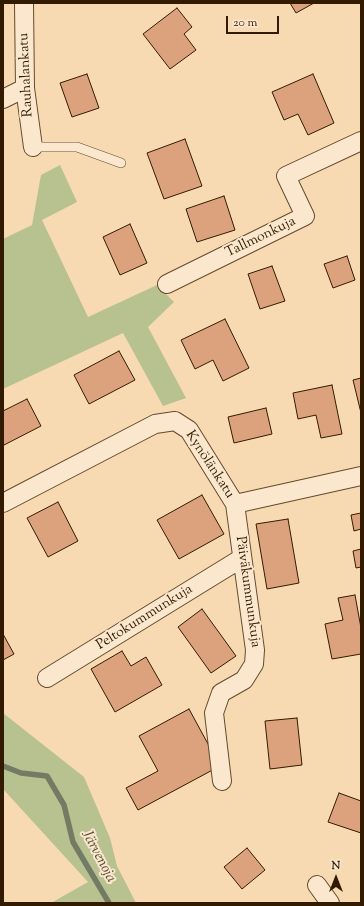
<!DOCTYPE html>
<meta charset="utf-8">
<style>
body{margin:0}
#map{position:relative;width:364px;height:906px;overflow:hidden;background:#f8dab2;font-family:"Sorts Mill Goudy",serif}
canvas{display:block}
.frame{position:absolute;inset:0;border:4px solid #321b00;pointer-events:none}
.north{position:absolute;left:316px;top:858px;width:40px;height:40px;-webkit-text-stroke:3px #fae7cd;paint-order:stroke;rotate:0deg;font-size:11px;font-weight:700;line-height:16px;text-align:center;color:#321b00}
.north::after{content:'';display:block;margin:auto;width:14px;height:18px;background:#321b00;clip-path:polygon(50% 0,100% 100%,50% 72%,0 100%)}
.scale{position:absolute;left:226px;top:16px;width:53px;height:18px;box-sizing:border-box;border:2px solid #321b00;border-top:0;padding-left:5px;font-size:12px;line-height:14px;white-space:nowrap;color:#321b00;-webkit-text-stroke:3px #fae7cd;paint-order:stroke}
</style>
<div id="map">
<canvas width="364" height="906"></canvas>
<div class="frame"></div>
<div class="north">N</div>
<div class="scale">20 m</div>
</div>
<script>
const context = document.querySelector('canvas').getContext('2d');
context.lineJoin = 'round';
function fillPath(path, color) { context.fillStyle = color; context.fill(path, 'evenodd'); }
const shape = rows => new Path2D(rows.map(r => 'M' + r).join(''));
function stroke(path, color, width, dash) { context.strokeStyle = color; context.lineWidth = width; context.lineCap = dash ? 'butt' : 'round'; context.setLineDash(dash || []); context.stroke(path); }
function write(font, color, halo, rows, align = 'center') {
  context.font = font + ' "Sorts Mill Goudy",serif'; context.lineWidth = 4; context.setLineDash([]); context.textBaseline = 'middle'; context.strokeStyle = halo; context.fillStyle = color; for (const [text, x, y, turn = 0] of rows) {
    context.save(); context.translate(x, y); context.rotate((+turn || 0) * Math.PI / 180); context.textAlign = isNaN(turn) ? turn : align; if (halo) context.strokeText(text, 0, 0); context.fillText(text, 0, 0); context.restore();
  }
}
const green = shape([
 [60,165,77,202,42,220,88,317,157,285,174,302,148,327,186,398,163,406,123,333,3,389,3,239,32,225,41,175],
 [3,713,84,777,110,838,117,866,136,903,51,903,88,882,3,789]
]);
const stream = shape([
 [3,766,21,773,47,776,64,805,73,842,109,903]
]);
const building = shape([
 [290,3,314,3,296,13,290,3],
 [177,8,192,27,184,34,196,50,170,69,143,34,177,8],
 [87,74,99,108,72,117,60,83,87,74],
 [313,74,334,123,308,135,298,114,284,120,272,92,313,74],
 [185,139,202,186,164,199,147,153,185,139],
 [224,196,235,230,197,242,186,209,224,196],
 [130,224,147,263,120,275,103,237,130,224],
 [347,256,355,280,333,288,324,264,347,256],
 [272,266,285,301,260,309,248,274,272,266],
 [225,319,249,368,223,381,213,360,195,369,181,340,225,319],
 [119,351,135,380,89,404,74,375,119,351],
 [361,378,361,413,353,380,361,378],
 [332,385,342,434,321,438,316,415,298,419,293,393,332,385],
 [27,399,41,426,4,445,3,442,3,411,27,399],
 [266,408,272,434,234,443,228,417,266,408],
 [202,495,224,534,179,559,157,520,202,495],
 [58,502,78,541,48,557,27,518,58,502],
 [361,513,361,529,354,531,351,515,361,513],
 [288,519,299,583,267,589,256,524,288,519],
 [361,549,361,567,356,568,353,551,361,549],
 [355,595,361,628,361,654,332,659,325,624,343,620,338,598,355,595],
 [202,609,236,656,211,673,178,627,202,609],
 [3,634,14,654,3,660,3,634],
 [122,651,131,666,146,657,162,685,115,712,91,669,122,651],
 [189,709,220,766,138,810,126,788,158,771,139,736,189,709],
 [297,718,302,765,270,769,265,721,297,718],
 [339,793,361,801,361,833,328,822,339,793],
 [247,848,265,870,242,889,224,867,247,848]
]);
const lane = shape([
 [33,147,77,147,121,163]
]);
const street = shape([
 [24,3,25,88,33,147],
 [3,99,25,88],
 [167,284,305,216,286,176,361,141],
 [3,503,155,424,175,421,189,430,235,504,361,476],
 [47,678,242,558],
 [222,781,214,713,221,693,244,680,254,664,255,650,235,504],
 [317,885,330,903]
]);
const streetNames = [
 ["Rauhalankatu",27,75,-93],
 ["Tallmonkuja",261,238,-26],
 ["Kynölänkatu",209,465,57],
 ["Päiväkummunkuja",247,592,82],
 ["Peltokummunkuja",145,618,-32]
];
const waterNames = [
 ["Järvenoja",98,857,62]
];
fillPath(green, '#b8c190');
stroke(stream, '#737b64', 5.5);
fillPath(building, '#dca27e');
stroke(building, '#321b00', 1);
stroke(lane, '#644b2c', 10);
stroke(street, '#644b2c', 20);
stroke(lane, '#fae7cd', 9);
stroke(street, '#fae7cd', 18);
write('14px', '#321b00', '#fae7cd', streetNames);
write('italic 15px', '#534b32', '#fae7cd', waterNames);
</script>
